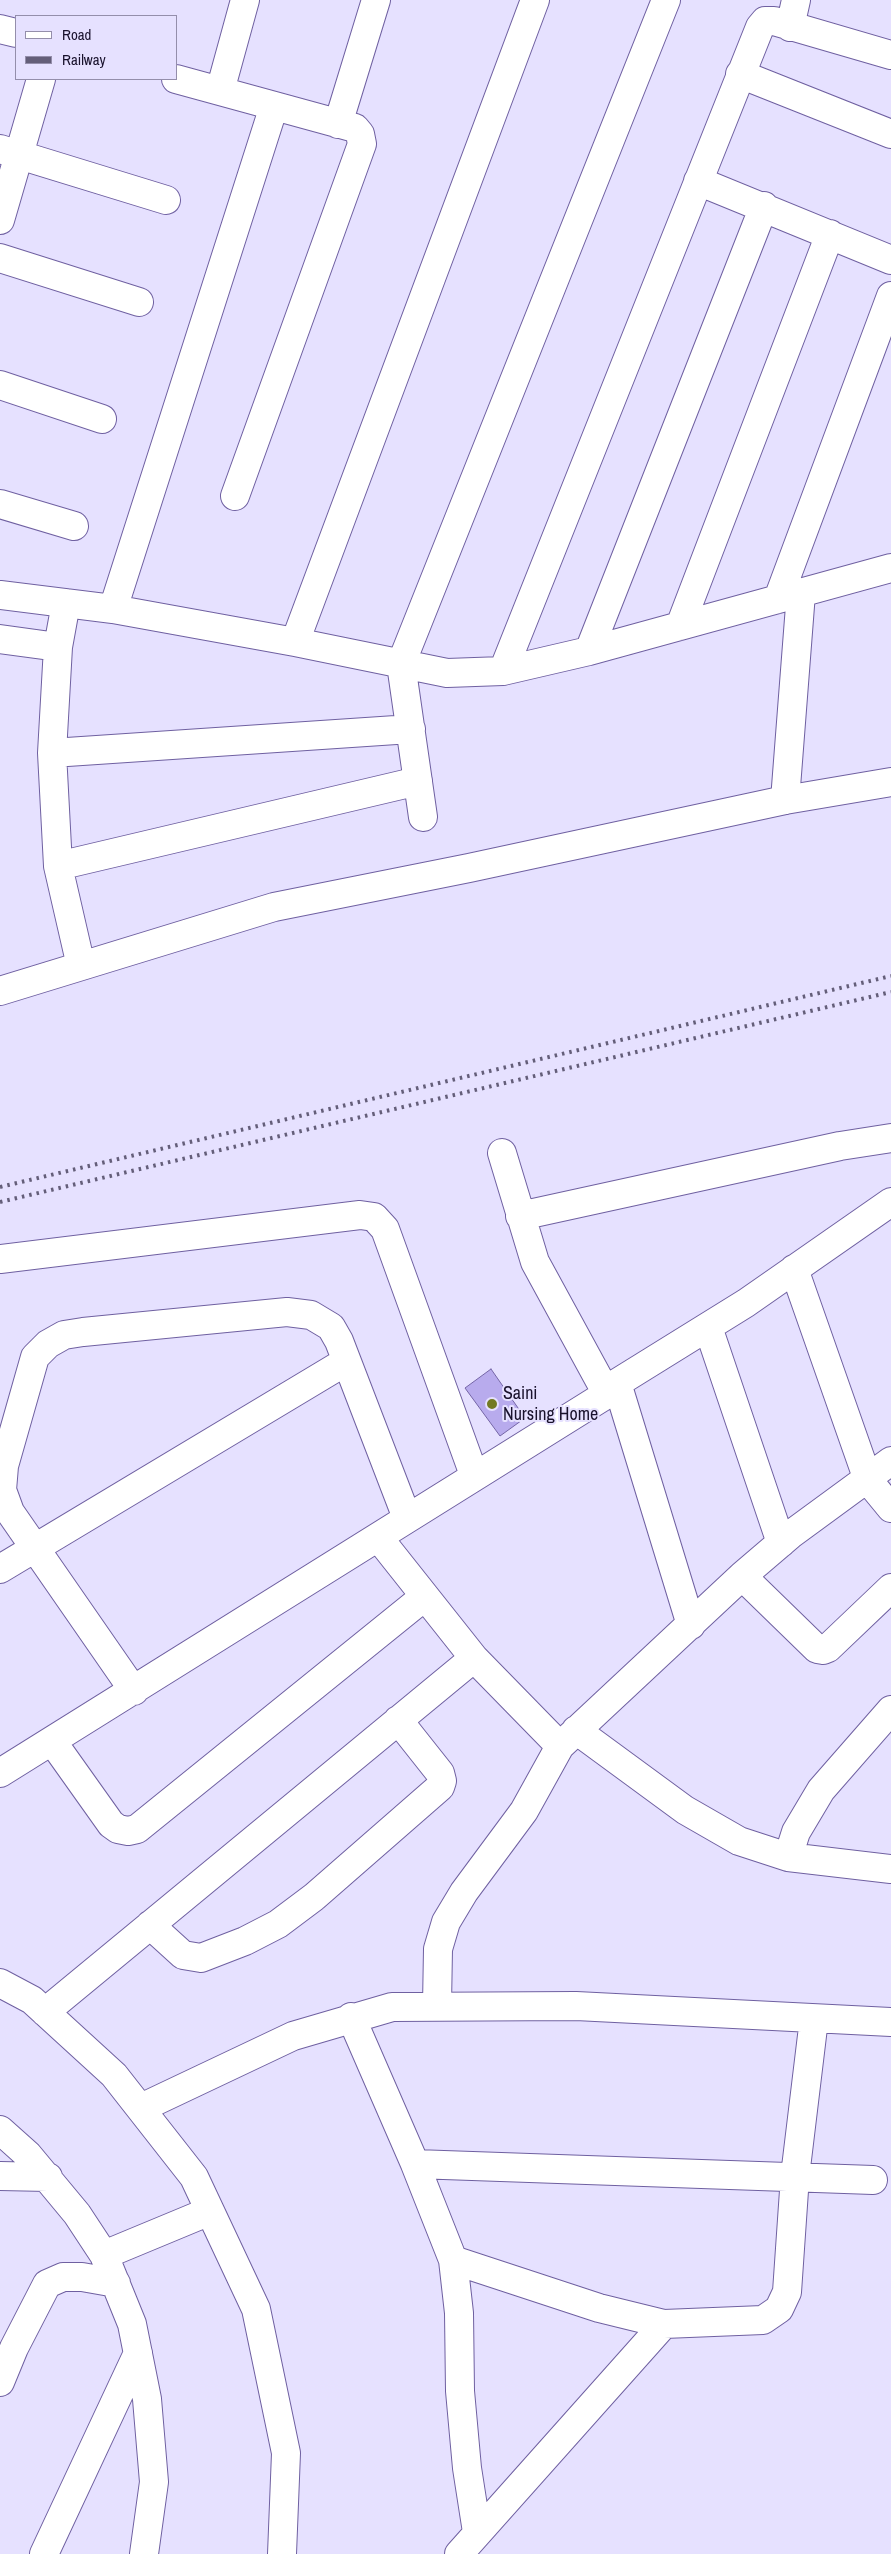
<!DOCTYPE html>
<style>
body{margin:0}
#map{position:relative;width:891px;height:2554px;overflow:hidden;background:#e6e1ff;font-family:"Archivo Narrow",sans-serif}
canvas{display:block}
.legend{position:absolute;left:15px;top:15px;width:162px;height:65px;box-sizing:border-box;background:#e6e1ff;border:1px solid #948eab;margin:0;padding:6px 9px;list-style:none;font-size:15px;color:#19122c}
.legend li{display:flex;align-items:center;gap:10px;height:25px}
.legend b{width:25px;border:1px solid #948eab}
</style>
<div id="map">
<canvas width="891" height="2554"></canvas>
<ul class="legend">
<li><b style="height:6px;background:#fff"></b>Road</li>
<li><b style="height:6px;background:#645e79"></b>Railway</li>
</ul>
</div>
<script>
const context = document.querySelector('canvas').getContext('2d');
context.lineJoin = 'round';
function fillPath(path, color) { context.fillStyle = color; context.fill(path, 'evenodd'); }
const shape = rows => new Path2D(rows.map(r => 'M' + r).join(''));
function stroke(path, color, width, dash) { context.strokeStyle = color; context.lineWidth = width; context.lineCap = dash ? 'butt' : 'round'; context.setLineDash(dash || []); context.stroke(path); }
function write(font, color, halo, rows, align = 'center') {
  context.font = font + ' "Archivo Narrow",sans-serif'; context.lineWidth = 4; context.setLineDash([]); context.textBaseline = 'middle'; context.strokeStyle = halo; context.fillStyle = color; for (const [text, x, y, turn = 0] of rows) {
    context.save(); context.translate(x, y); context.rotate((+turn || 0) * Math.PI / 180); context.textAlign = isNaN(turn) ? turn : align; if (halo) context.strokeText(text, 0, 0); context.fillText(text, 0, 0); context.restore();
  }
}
const building = shape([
 [491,1369,525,1418,500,1436,465,1388,491,1369]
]);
const minor = shape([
 [790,27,796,0],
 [0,29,16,33],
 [740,74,891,134],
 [176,79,355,128,360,134,362,144,235,496],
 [220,91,245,0],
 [338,124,376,0],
 [0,149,166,200],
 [698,181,891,260],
 [0,220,41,79],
 [0,258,139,302],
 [0,385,102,419],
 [0,504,74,526],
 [0,595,113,609,295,642,447,673,503,671,589,651,891,568],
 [778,599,891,296],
 [66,603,58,647,52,753,58,866,81,966],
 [113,609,274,106],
 [680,626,830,234],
 [0,639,58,647],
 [295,642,535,0],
 [589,651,764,206],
 [503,671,760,27,765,21,774,21,891,55],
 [52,753,411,729],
 [785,800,801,593],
 [423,817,401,664,666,0],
 [58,866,418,781],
 [0,991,274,907,469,868,785,800,891,782],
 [502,1153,535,1262,607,1394],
 [520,1216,840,1146,891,1138],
 [0,1259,360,1215,374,1217,385,1229,474,1475],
 [794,1269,868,1480,891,1508],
 [708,1327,781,1543],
 [617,1383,691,1625],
 [378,1537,474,1658,560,1746],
 [0,1569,345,1362],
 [742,1576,817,1649,823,1650,828,1648,891,1588],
 [134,1691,10,1512,2,1490,4,1466,35,1357,48,1344,64,1335,83,1332,287,1312,311,1315,331,1327,339,1341,407,1518],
 [576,1730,685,1810,739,1841,788,1857,891,1869],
 [52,1741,111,1824,118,1829,128,1831,137,1829,424,1597],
 [0,1773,607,1394,617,1383,746,1303,891,1202],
 [788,1857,796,1832,821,1790,891,1710],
 [150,1925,183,1955,201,1958,245,1941,278,1924,314,1897,440,1787,442,1781,440,1773,398,1720],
 [0,1983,32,2000,114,2075,194,2177,256,2309,286,2453,282,2554],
 [437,2005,438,1949,446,1922,464,1892,524,1811,560,1746,742,1576,790,1535,891,1461],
 [45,2012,474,1658],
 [351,2017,415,2164,453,2260,459,2313,460,2391,467,2468,477,2532],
 [141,2108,293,2036,392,2007,576,2006,891,2022],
 [0,2130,28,2155,77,2214,104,2255,132,2324,147,2399,154,2482,144,2554],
 [415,2164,873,2180],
 [0,2176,48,2177],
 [104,2255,210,2211],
 [453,2260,599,2308,664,2324],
 [0,2382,14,2348,47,2284,63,2277,82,2277,116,2283],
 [44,2554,138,2353],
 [459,2554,664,2324,763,2320,779,2309,787,2292,795,2176,814,2019]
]);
const rail = shape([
 [0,1187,891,976],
 [0,1202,891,992]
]);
const markers = [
 [492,1404,6,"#737a23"]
];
const poiNames = [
 ["Saini",503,1394],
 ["Nursing Home",503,1415]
];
fillPath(building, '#b8abed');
stroke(building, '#7465a6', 1);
stroke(minor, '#6f60a1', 30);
stroke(minor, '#fff', 28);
stroke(rail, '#645e79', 4, [2.5, 5]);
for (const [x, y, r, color] of markers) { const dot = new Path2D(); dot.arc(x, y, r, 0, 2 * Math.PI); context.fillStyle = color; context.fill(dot); stroke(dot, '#e6e1ff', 2); }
write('18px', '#19122c', '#e6e1ff', poiNames, 'left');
</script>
